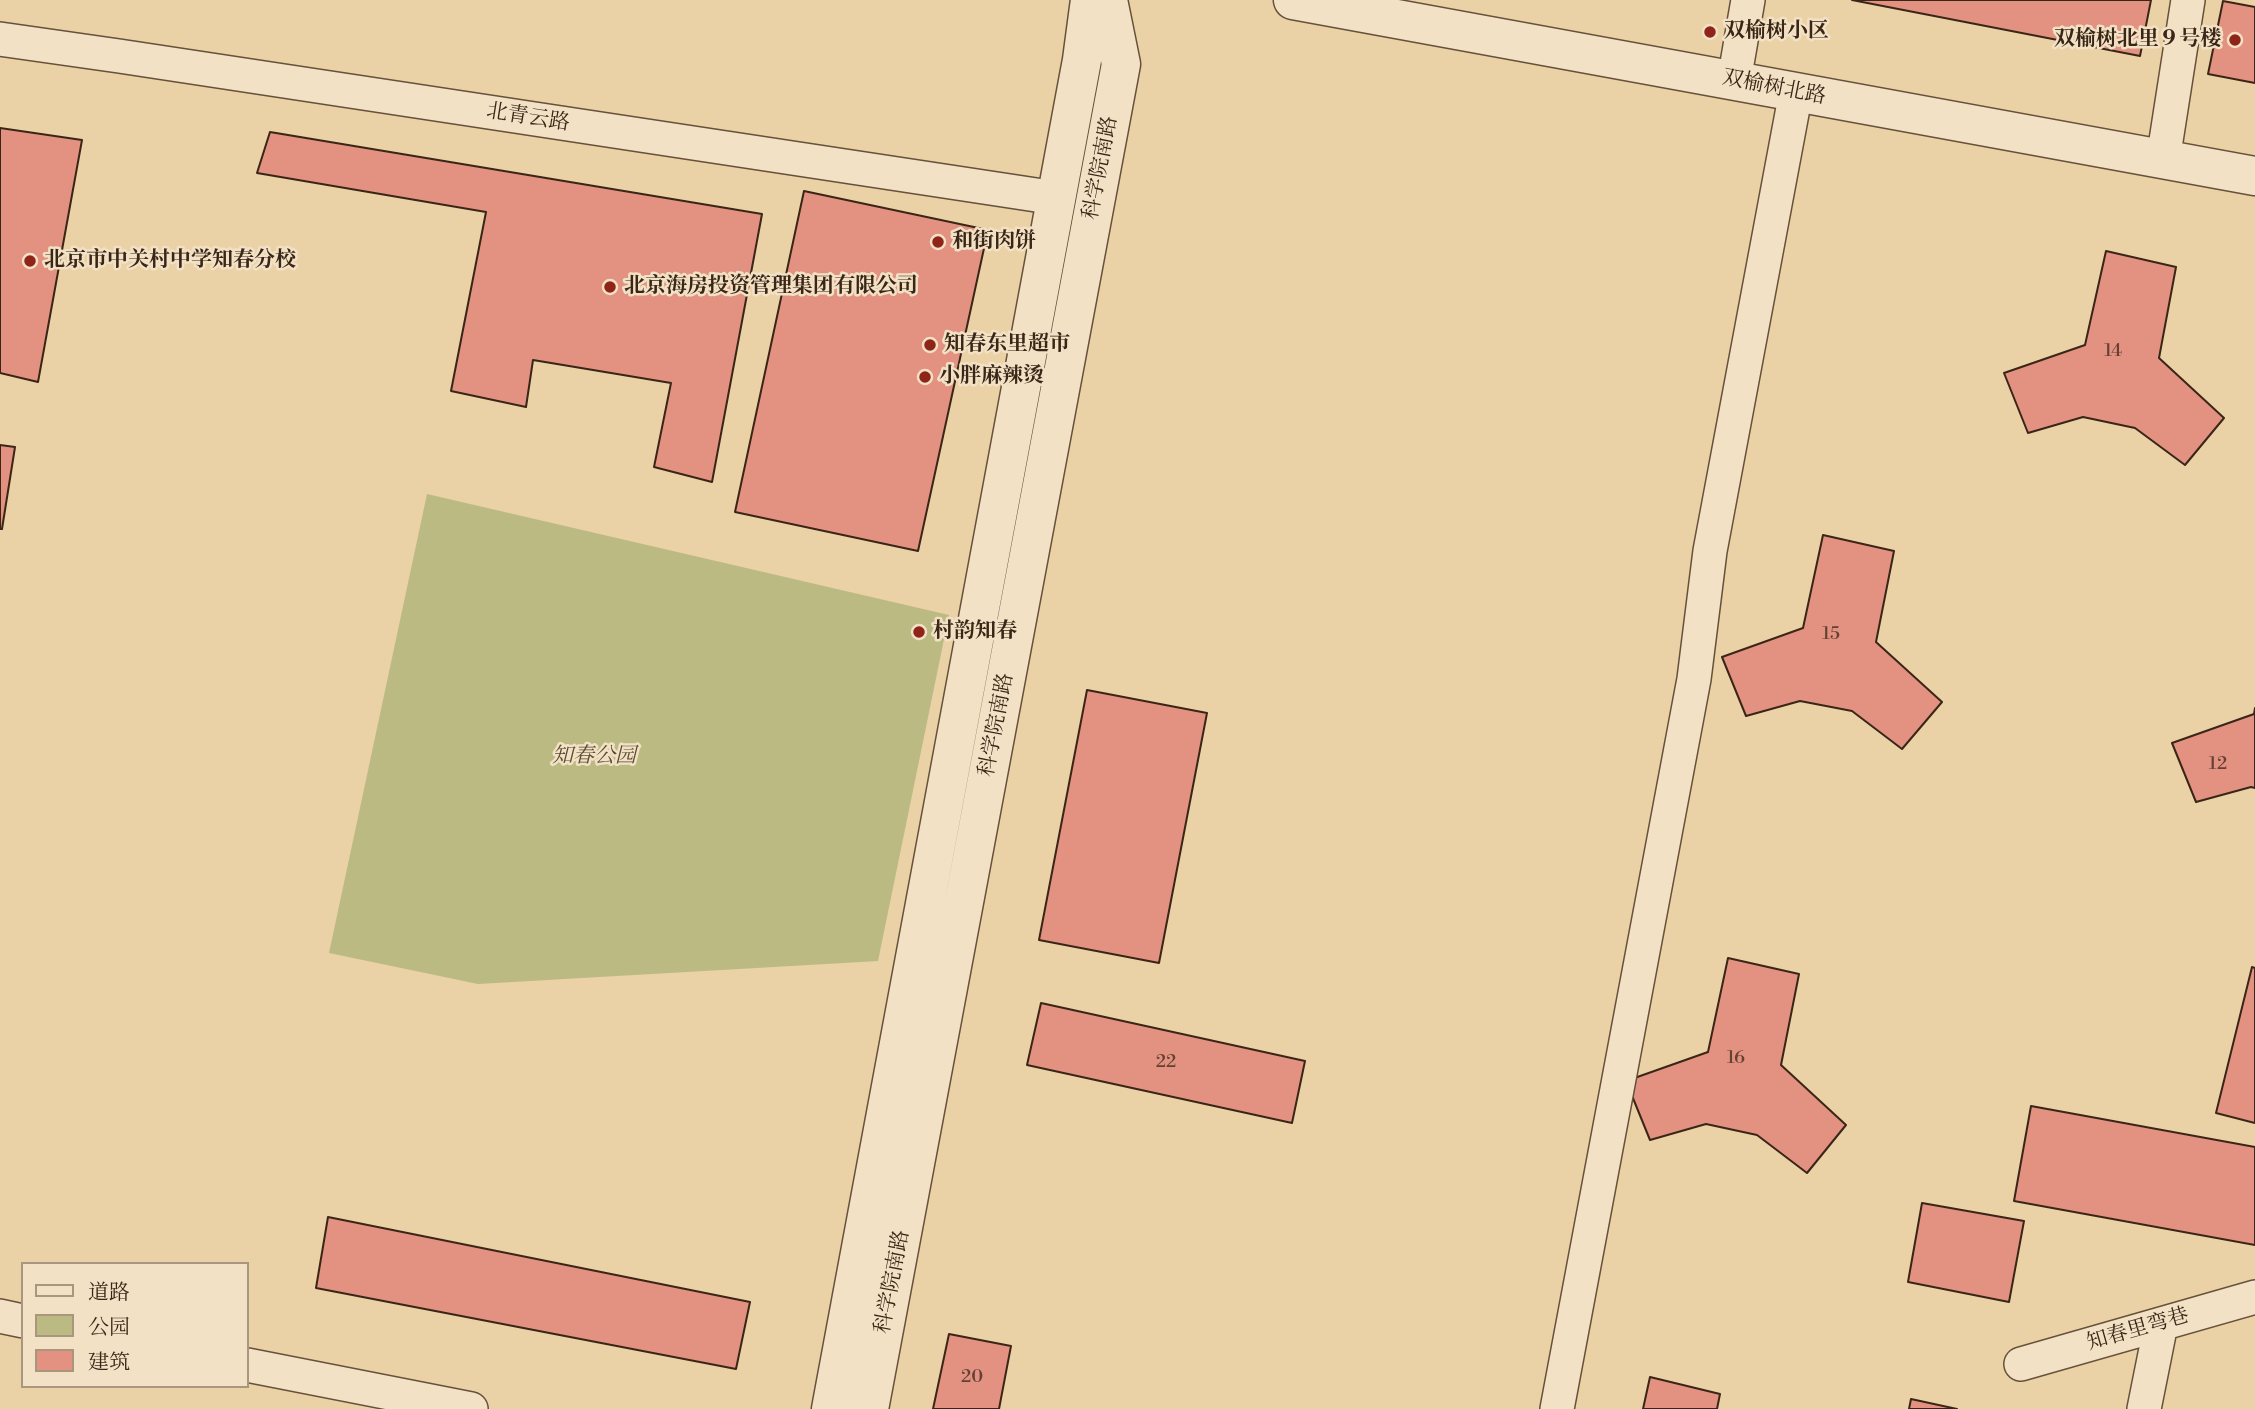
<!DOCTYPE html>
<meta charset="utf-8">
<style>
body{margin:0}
#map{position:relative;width:2255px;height:1409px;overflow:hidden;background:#ebd1a6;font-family:"Libre Bodoni","Noto Serif SC",serif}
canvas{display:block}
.legend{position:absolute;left:21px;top:1262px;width:228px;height:126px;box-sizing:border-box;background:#f2e1c5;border:2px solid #a8967f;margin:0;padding:9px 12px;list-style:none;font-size:21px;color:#3a2617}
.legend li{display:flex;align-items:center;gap:14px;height:35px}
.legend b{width:35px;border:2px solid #a8967f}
</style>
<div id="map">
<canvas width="2255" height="1409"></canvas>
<ul class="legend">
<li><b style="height:9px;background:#f2e1c5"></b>道路</li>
<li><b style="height:19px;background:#bcba83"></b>公园</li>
<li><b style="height:19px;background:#e39181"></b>建筑</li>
</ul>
</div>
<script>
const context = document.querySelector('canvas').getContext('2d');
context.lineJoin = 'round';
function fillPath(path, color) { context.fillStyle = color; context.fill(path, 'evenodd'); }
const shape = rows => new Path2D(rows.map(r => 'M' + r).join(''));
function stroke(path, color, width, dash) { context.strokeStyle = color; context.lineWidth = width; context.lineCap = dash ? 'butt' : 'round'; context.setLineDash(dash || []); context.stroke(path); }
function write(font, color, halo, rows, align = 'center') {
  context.font = font + ' "Libre Bodoni","Noto Serif SC",serif'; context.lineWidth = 5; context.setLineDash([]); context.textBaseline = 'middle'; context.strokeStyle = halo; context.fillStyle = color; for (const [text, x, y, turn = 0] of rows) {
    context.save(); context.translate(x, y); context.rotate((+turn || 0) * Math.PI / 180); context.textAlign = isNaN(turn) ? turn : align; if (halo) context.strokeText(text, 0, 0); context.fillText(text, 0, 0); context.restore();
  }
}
const green = shape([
 [427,494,949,615,878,961,478,984,329,953]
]);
const building = shape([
 [1852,0,2151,0,2140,56,1852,0],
 [2223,1,2255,7,2255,83,2208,74,2223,1],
 [0,128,82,140,38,382,0,373,0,128],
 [270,132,762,214,712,482,654,467,671,383,533,360,526,407,451,391,486,212,257,173,270,132],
 [804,191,988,230,918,551,735,512,804,191],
 [2106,251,2176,267,2159,358,2224,418,2185,465,2135,428,2083,417,2028,433,2004,373,2085,345,2106,251],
 [0,445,15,447,2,529,0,529,0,445],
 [1823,535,1894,551,1876,642,1942,702,1902,749,1852,711,1800,701,1746,716,1722,657,1803,628,1823,535],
 [1087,690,1207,713,1159,963,1039,940,1087,690],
 [2255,708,2255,788,2251,787,2196,802,2172,743,2254,714,2255,708],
 [1728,958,1799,974,1781,1065,1846,1125,1807,1173,1757,1135,1706,1124,1650,1140,1626,1081,1708,1052,1728,958],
 [2252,967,2255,968,2255,1123,2216,1113,2252,967],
 [1041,1003,1305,1061,1292,1123,1027,1065,1041,1003],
 [2031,1106,2255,1147,2255,1245,2014,1201,2031,1106],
 [1922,1203,2024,1221,2009,1302,1908,1282,1922,1203],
 [328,1217,750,1302,736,1369,316,1288,328,1217],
 [949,1334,1011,1346,999,1409,933,1409,949,1334],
 [1650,1377,1720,1394,1717,1409,1643,1409,1650,1377],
 [1911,1399,1957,1409,1909,1409,1911,1399]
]);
const minor = shape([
 [0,39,119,56,1056,198],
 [1734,81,1748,0],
 [2163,160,2188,0],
 [0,1316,23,1321],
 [2021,1364,2255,1297],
 [247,1365,471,1409],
 [1557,1409,1694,679,1710,551,1796,92],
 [2144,1409,2161,1324]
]);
const tertiary = shape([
 [1293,0,2255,176],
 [831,1409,1082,60,1090,0],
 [869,1409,1121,64,1108,0]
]);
const markers = [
 [1710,32,7,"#8f2418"],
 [2235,40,7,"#8f2418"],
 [938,242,7,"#8f2418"],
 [30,261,7,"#8f2418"],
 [610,287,7,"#8f2418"],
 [930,345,7,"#8f2418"],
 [925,377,7,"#8f2418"],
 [919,632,7,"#8f2418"]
];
const numberNames = [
 ["14",2113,352],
 ["15",1831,635],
 ["12",2218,765],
 ["16",1736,1059],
 ["22",1166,1063],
 ["20",972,1378]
];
const poiNames = [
 ["双榆树小区",1724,32],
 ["双榆树北里 9 号楼",2221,40,"right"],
 ["和街肉饼",952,242],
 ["北京市中关村中学知春分校",44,261],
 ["北京海房投资管理集团有限公司",624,287],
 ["知春东里超市",944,345],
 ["小胖麻辣烫",939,377],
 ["村韵知春",933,632]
];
const streetNames = [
 ["双榆树北路",1774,88,11],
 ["北青云路",528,118,9],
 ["科学院南路",1101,168,-79],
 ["科学院南路",997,725,-79],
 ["科学院南路",893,1282,-79],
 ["知春里弯巷",2138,1330,-16]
];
const parkNames = [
 ["知春公园",594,757]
];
fillPath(green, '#bcba83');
fillPath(building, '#e39181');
stroke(building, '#3a2617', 2);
stroke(minor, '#66513b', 36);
stroke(tertiary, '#66513b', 41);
stroke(minor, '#f2e1c5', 33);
stroke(tertiary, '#f2e1c5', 38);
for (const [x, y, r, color] of markers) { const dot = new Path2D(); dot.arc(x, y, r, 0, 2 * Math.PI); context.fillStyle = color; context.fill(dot); stroke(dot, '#f2e1c5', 2.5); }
write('18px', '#644132', null, numberNames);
write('bold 21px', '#3a2617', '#f2e1c5', poiNames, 'left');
write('21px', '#3a2617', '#f2e1c5', streetNames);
write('italic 21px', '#5a4b32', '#f2e1c5', parkNames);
</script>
